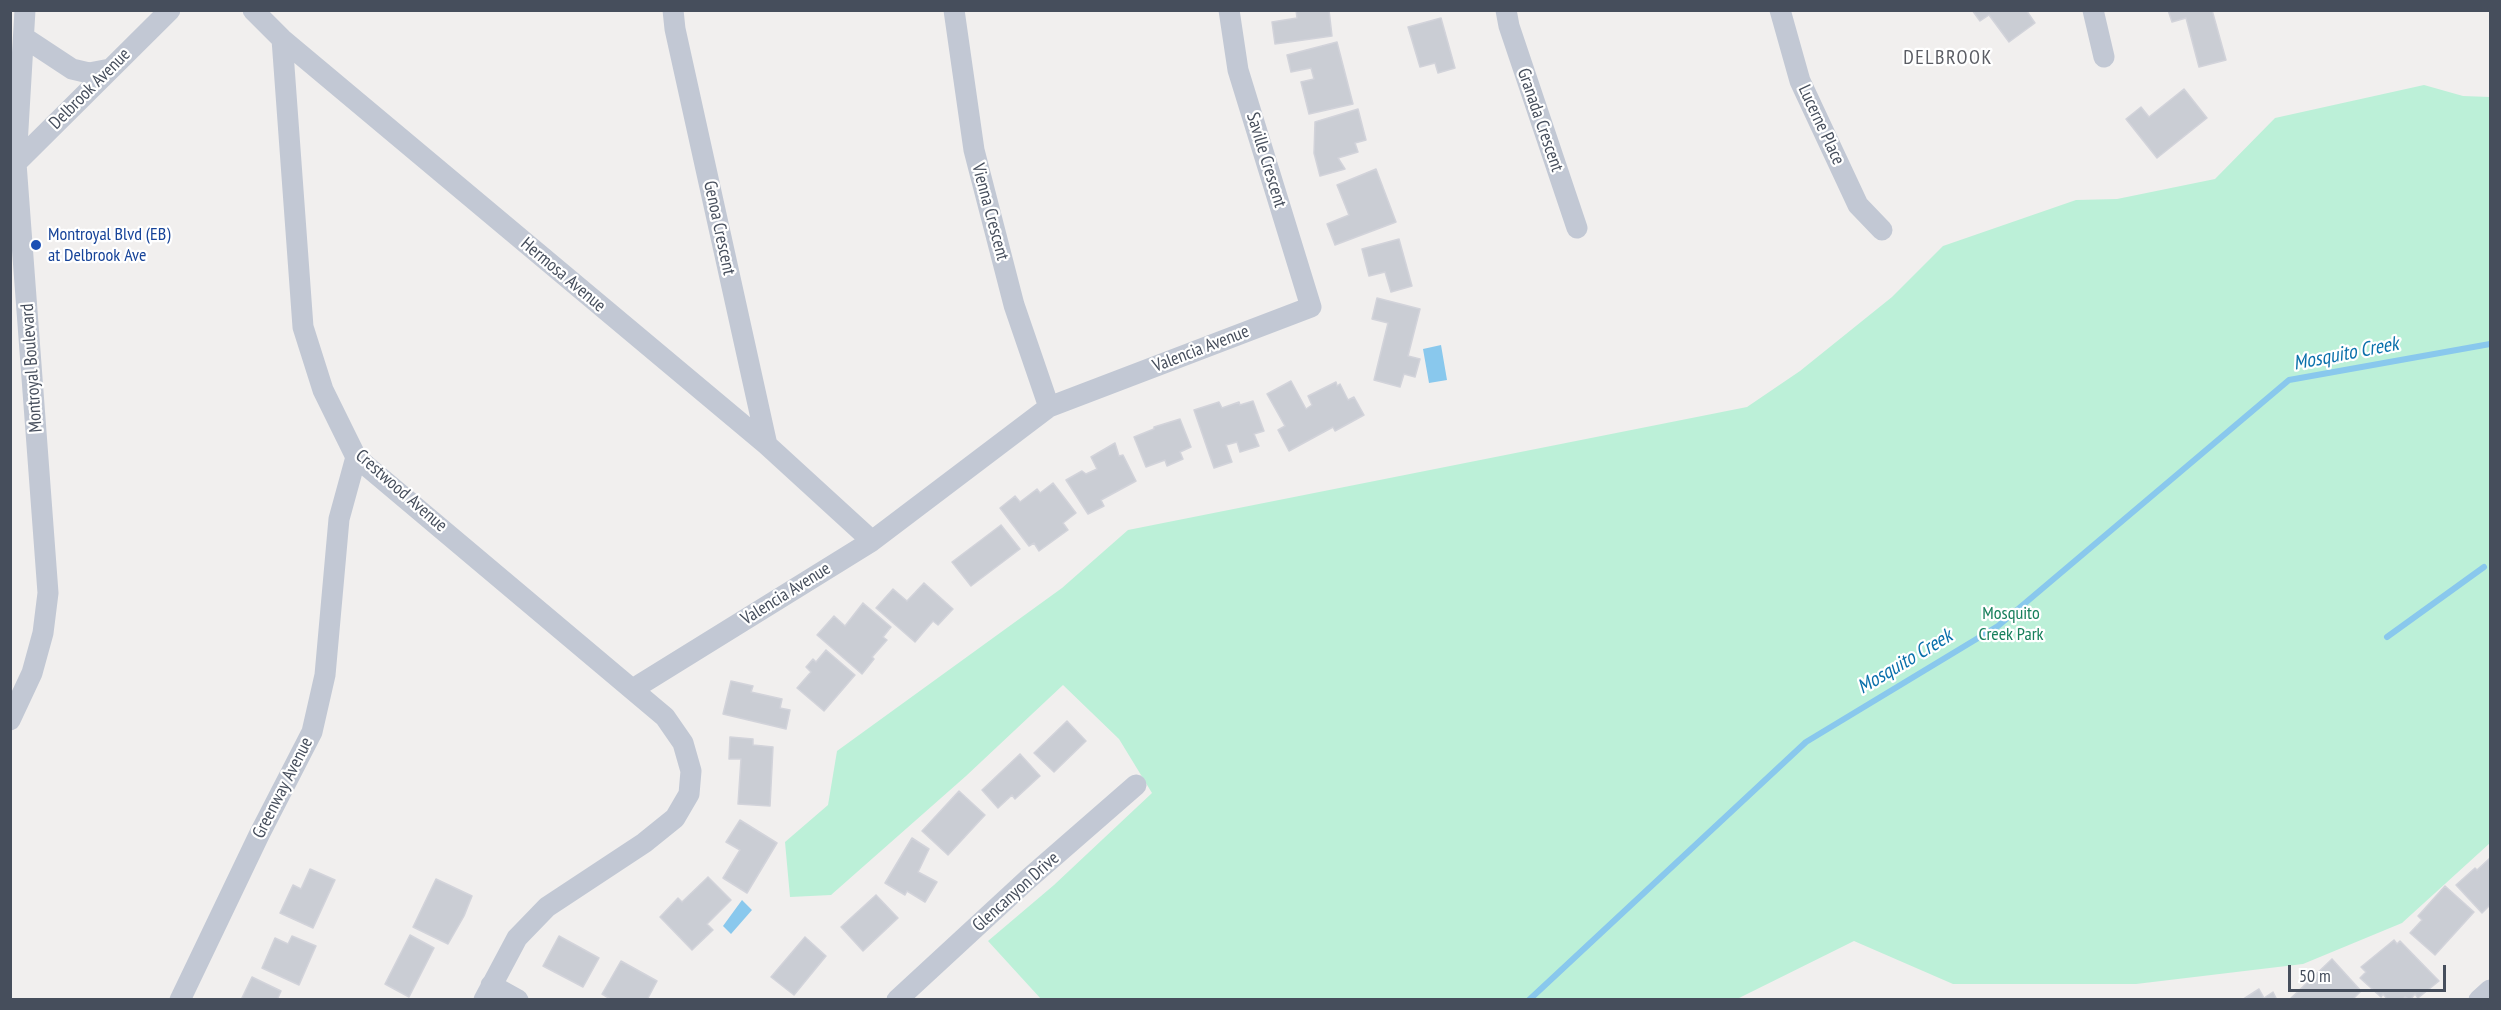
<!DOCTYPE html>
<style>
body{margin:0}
#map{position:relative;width:2501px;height:1010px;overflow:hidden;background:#f1efee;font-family:"PT Sans Narrow",sans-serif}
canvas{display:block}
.frame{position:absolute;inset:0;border:12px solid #464e5c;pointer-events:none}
.scale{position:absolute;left:2288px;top:965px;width:158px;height:27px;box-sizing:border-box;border:3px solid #464e5c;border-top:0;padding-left:8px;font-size:18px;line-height:21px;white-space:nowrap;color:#464e5c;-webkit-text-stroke:4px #fff;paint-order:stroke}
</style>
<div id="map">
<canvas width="2501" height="1010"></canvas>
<div class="frame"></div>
<div class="scale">50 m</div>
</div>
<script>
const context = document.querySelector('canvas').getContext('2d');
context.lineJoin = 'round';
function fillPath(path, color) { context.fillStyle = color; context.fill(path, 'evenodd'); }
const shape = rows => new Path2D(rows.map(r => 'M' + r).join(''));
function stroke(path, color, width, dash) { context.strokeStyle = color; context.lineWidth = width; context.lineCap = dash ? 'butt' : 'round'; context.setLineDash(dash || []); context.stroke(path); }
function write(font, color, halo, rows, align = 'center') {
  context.font = font + ' "PT Sans Narrow",sans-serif'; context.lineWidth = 4.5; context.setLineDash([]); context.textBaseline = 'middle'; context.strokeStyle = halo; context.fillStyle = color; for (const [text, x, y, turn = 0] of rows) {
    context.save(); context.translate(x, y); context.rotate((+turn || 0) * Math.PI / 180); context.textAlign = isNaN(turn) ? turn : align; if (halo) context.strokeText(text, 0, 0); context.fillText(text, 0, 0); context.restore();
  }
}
const green = shape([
 [2424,85,2463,96,2490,97,2490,843,2402,923,2303,964,2136,984,1953,984,1854,941,1737,999,1041,999,988,941,1054,885,1152,793,1119,739,1063,685,966,776,831,895,790,897,785,842,828,805,837,751,1062,588,1128,530,1747,407,1800,371,1892,297,1943,246,2076,200,2117,199,2215,179,2275,118]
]);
const water = shape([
 [1441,345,1447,380,1429,383,1423,349],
 [742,900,752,910,731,934,723,926]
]);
const stream = shape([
 [2387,637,2484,567],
 [1529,1000,1806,742,1998,626,2289,380,2490,344]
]);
const building = shape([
 [1296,10,1329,10,1332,36,1275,44,1272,22,1297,18,1296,10],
 [1972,10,2026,10,2035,23,2009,42,1989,15,1980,21,1972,10],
 [2168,10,2212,10,2226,60,2199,67,2186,18,2172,22,2168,10],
 [1441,18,1455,68,1438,73,1435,63,1420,67,1408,27,1441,18],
 [1337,42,1353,104,1309,114,1301,82,1314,79,1311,68,1291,72,1287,55,1337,42],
 [2184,89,2207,118,2157,158,2126,119,2141,107,2149,117,2184,89],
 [1358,109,1366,140,1355,143,1358,152,1338,158,1345,169,1320,176,1314,153,1315,122,1358,109],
 [1376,169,1396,222,1335,245,1327,224,1349,215,1337,185,1376,169],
 [1399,239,1412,286,1391,292,1385,272,1369,276,1362,249,1399,239],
 [1377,298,1420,309,1408,356,1420,359,1415,377,1404,374,1400,387,1374,380,1388,323,1372,319,1377,298],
 [1291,381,1306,409,1312,405,1308,396,1336,382,1337,386,1340,384,1348,400,1354,397,1364,415,1335,431,1333,427,1289,451,1278,430,1285,426,1267,394,1291,381],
 [1253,401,1264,431,1254,434,1259,446,1240,452,1237,442,1226,445,1232,462,1214,468,1194,410,1219,402,1222,408,1239,402,1240,405,1253,401],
 [1180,419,1191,447,1180,452,1183,459,1167,466,1165,460,1146,467,1134,437,1154,429,1154,427,1180,419],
 [1115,443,1119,456,1123,455,1136,481,1101,500,1104,506,1088,514,1066,480,1082,471,1086,474,1097,469,1091,457,1115,443],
 [1053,483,1076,513,1063,523,1068,530,1039,551,1034,543,1029,546,1000,508,1015,496,1020,502,1037,489,1040,493,1053,483],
 [1001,525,1020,549,971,586,952,562,1001,525],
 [924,583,953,609,938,625,933,621,915,642,876,608,893,589,907,601,924,583],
 [863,603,891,627,883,637,887,640,872,657,874,659,862,674,817,635,834,616,845,626,863,603],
 [826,650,855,675,824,711,797,688,811,672,806,667,813,659,816,662,826,650],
 [731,681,753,686,751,692,782,699,780,708,790,710,786,729,723,714,731,681],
 [1067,721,1086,741,1054,772,1034,753,1067,721],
 [730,737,753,739,753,745,773,747,770,806,738,804,741,759,729,759,730,737],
 [1020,754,1040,776,1015,799,1012,795,998,808,982,790,1020,754],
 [959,791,985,815,948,855,922,831,959,791],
 [740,820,777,843,747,893,723,878,740,850,726,842,740,820],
 [912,838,929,849,918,872,937,882,925,902,907,891,905,895,885,883,912,838],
 [2490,858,2490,905,2482,913,2456,885,2475,868,2477,870,2490,858],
 [310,869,335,880,313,928,280,913,293,885,301,889,310,869],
 [708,877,731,900,707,924,713,930,692,950,660,917,678,898,682,902,708,877],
 [436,879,472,896,464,916,448,944,413,927,436,879],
 [2445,886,2474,912,2435,955,2410,933,2422,920,2418,916,2445,886],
 [876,895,898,918,863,951,841,927,876,895],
 [410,935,434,948,409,997,385,984,410,935],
 [292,936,316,946,299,985,262,968,275,938,288,944,292,936],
 [559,936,599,958,583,987,543,966,559,936],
 [805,937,826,956,794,995,771,977,805,937],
 [2394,940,2397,944,2400,941,2439,981,2418,998,2415,994,2410,1000,2405,997,2402,1000,2388,1000,2383,994,2381,997,2360,978,2366,972,2361,967,2394,940],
 [2332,959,2361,991,2352,1000,2289,1000,2332,959],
 [621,961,657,981,647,1000,612,1000,602,994,621,961],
 [252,977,281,991,277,1000,241,1000,252,977],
 [2259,989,2264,998,2273,992,2277,1000,2242,1000,2259,989]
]);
const minor = shape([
 [253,10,282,39,767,445,872,541],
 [673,10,675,29,767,445],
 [954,10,974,150,1014,305,1049,407],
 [1506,10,1509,26,1577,228],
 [1780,10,1800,81,1858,205,1882,230],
 [2093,10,2104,57],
 [25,38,72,69,89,73,110,69],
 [282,39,303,327,323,390,356,457,665,717,683,743,691,771,689,794,675,818,644,843,547,907,517,938,484,1000],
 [11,168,170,10],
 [633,689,872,541,1049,407,1311,307,1238,70,1229,10],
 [10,720,32,673,43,633,48,593,16,163,25,10],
 [491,985,518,1000],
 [180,1000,259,835,312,732,325,675,339,519,356,457],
 [897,1000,1027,880,1136,785],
 [2479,1000,2490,990]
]);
const markers = [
 [36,245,6,"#1a4fb4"]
];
const streetNames = [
 ["Delbrook Avenue",90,89,-45],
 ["Granada Crescent",1540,120,71],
 ["Lucerne Place",1821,125,65],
 ["Saville Crescent",1266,160,73],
 ["Vienna Crescent",990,212,75],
 ["Genoa Crescent",719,228,78],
 ["Hermosa Avenue",563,275,40],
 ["Valencia Avenue",1201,349,-21],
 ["Montroyal Boulevard",32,368,-94],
 ["Crestwood Avenue",401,491,41],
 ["Valencia Avenue",786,594,-32],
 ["Greenway Avenue",283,788,-63],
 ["Glencanyon Drive",1016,892,-42]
];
const transitNames = [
 ["Montroyal Blvd (EB)",48,235],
 ["at Delbrook Ave",48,256]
];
const parkNames = [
 ["Mosquito",2011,614],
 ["Creek Park",2011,635]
];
const neighbourhoodNames = [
 ["DELBROOK",1948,58]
];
const waterNames = [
 ["Mosquito Creek",2346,354,-11],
 ["Mosquito Creek",1905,662,-31]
];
fillPath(green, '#bcf0d8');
fillPath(water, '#89c8ed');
stroke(stream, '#89c8ed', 6);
fillPath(building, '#cacdd4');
stroke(building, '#d2d3da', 1.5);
stroke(minor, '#c2c8d4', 21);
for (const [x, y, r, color] of markers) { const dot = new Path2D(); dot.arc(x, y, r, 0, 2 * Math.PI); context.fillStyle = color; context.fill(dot); stroke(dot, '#fff', 2); }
write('18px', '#464e5c', '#fff', streetNames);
write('18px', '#164399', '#fff', transitNames, 'left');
write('18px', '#167f5b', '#fff', parkNames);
context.letterSpacing = '1.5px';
write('20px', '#5b5d64', '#fff', neighbourhoodNames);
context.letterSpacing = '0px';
write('italic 20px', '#0a70ab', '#fff', waterNames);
</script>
